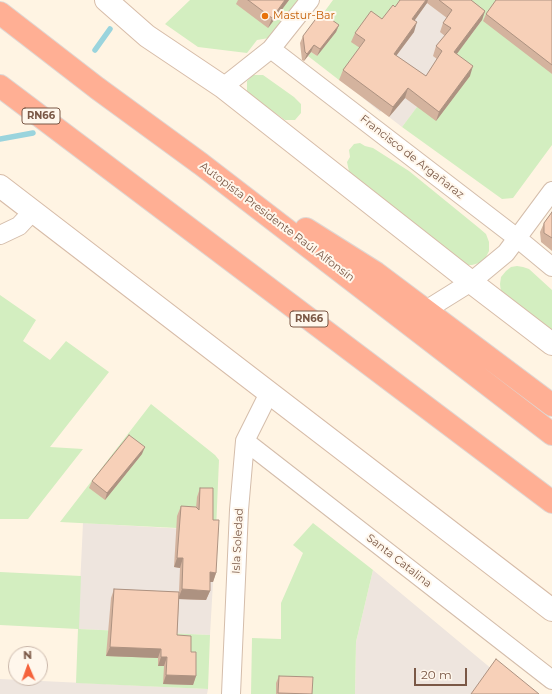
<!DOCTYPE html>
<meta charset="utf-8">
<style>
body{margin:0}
#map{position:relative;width:552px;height:694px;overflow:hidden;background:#fff4e3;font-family:Montserrat,sans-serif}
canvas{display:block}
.north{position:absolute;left:8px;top:646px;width:40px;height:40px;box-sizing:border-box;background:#fff7ec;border:1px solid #cab7aa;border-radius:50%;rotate:358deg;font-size:11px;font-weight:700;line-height:16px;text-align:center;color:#7a5846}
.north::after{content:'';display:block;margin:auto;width:14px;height:18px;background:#f5633c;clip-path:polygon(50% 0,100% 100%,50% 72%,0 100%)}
.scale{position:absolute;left:414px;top:668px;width:53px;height:18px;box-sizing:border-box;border:2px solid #7a5846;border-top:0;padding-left:5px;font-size:12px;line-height:14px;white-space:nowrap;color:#7a5846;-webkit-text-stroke:3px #fff7ec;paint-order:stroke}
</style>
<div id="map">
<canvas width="552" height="694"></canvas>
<div class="north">N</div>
<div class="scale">20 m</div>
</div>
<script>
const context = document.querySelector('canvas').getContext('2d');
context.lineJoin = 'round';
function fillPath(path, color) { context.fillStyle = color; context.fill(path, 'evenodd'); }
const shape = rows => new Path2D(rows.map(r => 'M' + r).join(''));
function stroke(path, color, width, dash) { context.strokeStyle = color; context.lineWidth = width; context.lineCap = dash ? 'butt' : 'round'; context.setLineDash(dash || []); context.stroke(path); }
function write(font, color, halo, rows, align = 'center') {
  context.font = font + ' Montserrat,sans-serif'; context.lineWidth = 4; context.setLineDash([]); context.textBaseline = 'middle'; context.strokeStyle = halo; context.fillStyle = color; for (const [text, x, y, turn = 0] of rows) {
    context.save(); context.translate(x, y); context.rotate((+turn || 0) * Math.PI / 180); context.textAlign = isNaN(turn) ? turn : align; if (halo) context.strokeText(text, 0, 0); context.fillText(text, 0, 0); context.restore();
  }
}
const industrial = shape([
 [400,0,455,0,448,38,439,60,439,78,402,127,389,117,417,83,407,76,380,112,363,98,381,75,389,14],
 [83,523,185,529,174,567,181,568,181,581,213,582,210,635,78,629],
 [373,570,493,670,475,694,355,694,356,642],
 [0,679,208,689,207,694,0,694]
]);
const green = shape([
 [190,0,298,0,269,38,257,40,247,53,198,47,165,24],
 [333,0,400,0,339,80,308,56,311,52,317,56,319,19],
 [455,0,499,0,552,74,552,145,513,198,502,199,402,127,482,20],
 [253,75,263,75,294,97,301,104,301,113,295,120,285,120,254,98,247,91,247,81],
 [360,143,365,146,373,148,409,171,479,228,486,234,489,242,489,251,485,259,479,263,472,265,465,265,350,176,347,162,350,157,349,150,354,144],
 [517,266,523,267,529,269,552,290,552,333,501,292,500,284,501,277,506,271,511,267],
 [0,295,36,320,23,341,50,360,66,341,109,372,50,447,83,449,28,519,0,519],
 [151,404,215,455,219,460,216,530,60,522],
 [313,523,373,570,356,642,355,694,251,694,252,638,281,639,281,603,303,553,293,545],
 [0,572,81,576,79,629,210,635,208,689,76,683,78,629,0,625]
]);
const stream = shape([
 [95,50,110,29],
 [0,139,33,133]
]);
const street = shape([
 [271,49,517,238,552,267],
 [223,87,271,49,310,0],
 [0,235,19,226,33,211],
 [426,310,471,282,506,253,552,191],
 [245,441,552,680],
 [231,694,239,510,245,441,269,393]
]);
const secondary = shape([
 [106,0,147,36,223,87,471,282,552,344],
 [0,186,552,610]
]);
const highway = shape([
 [0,13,97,88,201,164,552,434],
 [0,86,552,502],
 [306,229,376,273,552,405]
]);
const wall = shape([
 [238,0,289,0,268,28,236,4],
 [400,0,471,0,485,11,482,20,456,54,470,76,436,121,405,98,389,117,339,80,343,70,360,48,351,42,355,33,382,19,395,7],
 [427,3,447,18,443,23,440,32,445,36,436,46,433,56,437,59,426,76,396,56,414,32,415,20],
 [552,0,552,74,483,21,486,14],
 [339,25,336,32,317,56,311,52,304,61,302,60,300,43,303,36],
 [552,212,552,251,541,242,540,232,544,223],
 [142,454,105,500,89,488,92,481],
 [200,488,213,520,216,573,213,582,210,582,210,591,206,600,179,599,177,635,191,652,196,676,193,685,163,684,164,666,158,666,158,658,106,656,111,598,114,589,179,592,180,568,174,567,177,516,181,506,196,508,197,497],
 [279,676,312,694,276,694,276,683]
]);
const shadedWall = shape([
 [285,0,289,0,268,28,272,18],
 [426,0,428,0,427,3,409,28,412,19],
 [485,11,482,20,451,62,454,52],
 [417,22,414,32,390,64,394,54],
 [339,25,336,32,317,56,320,49],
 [314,45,311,52,304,61,307,54],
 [473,66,470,76,436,121,439,112],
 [408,88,405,98,389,117,393,107],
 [145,447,142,454,105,500,107,493],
 [177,558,183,558,180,568,174,567],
 [210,572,216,573,213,582,207,582],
 [182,589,210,591,206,600,178,599],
 [110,647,161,649,158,658,106,656],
 [161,657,167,657,164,666,158,666],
 [166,675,196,676,193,685,163,684]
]);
const building = shape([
 [248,0,285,0,272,18,248,0],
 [400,0,426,0,412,19,417,22,394,54,426,76,442,51,436,46,451,28,443,23,452,10,439,0,471,0,485,11,454,52,473,66,439,112,408,88,393,107,343,70,365,40,355,33,371,11,382,19,393,5,395,7,400,0],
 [496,0,552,0,552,65,486,14,496,0],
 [321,12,339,25,320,49,314,45,307,54,305,52,303,36,321,12],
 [552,212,552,238,544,233,544,223,552,212],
 [129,435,145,447,107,493,92,481,129,435],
 [200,488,213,488,213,520,219,520,216,573,210,572,210,591,182,589,183,558,177,558,181,506,196,507,199,510,200,488],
 [114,589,179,592,177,635,191,636,191,652,196,652,196,676,166,675,167,657,161,657,161,649,110,647,114,589],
 [496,659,539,694,471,694,496,659],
 [279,676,313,677,312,694,278,693,279,676]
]);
const markers = [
 [265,16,4,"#e8710a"]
];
const shields = [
 [41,116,38],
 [309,319,38]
];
const shieldNames = [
 ["RN66",41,116],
 ["RN66",309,319]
];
const foodNames = [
 ["Mastur-Bar",273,16]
];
const streetNames = [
 ["Francisco de Argañaraz",412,157,38],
 ["Autopista Presidente Raúl Alfonsín",277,222,37],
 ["Isla Soledad",238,541,-87],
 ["Santa Catalina",399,561,38]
];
fillPath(industrial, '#eee5de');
fillPath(green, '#d3eec0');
stroke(stream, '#9ad4dd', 5.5);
stroke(street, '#d4bdab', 20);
stroke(secondary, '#d7bca8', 24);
stroke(highway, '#dfd7d3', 24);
stroke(street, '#fff', 18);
stroke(secondary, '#fff', 22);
stroke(highway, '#ffaf94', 22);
fillPath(wall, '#d4b39e');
fillPath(shadedWall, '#ad9281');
fillPath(building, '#f7d0b8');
stroke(building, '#ad9281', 1);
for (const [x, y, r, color] of markers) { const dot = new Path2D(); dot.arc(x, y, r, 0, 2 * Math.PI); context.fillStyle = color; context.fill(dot); stroke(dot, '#fff7ec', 1.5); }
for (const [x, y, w] of shields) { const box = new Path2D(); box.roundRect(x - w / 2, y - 8, w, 16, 3); context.fillStyle = '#fff7ec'; context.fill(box); stroke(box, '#7a5846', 1); }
write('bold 10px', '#7a5846', null, shieldNames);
write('11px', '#c56008', '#fff7ec', foodNames, 'left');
write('11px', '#7a5846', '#fff7ec', streetNames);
</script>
